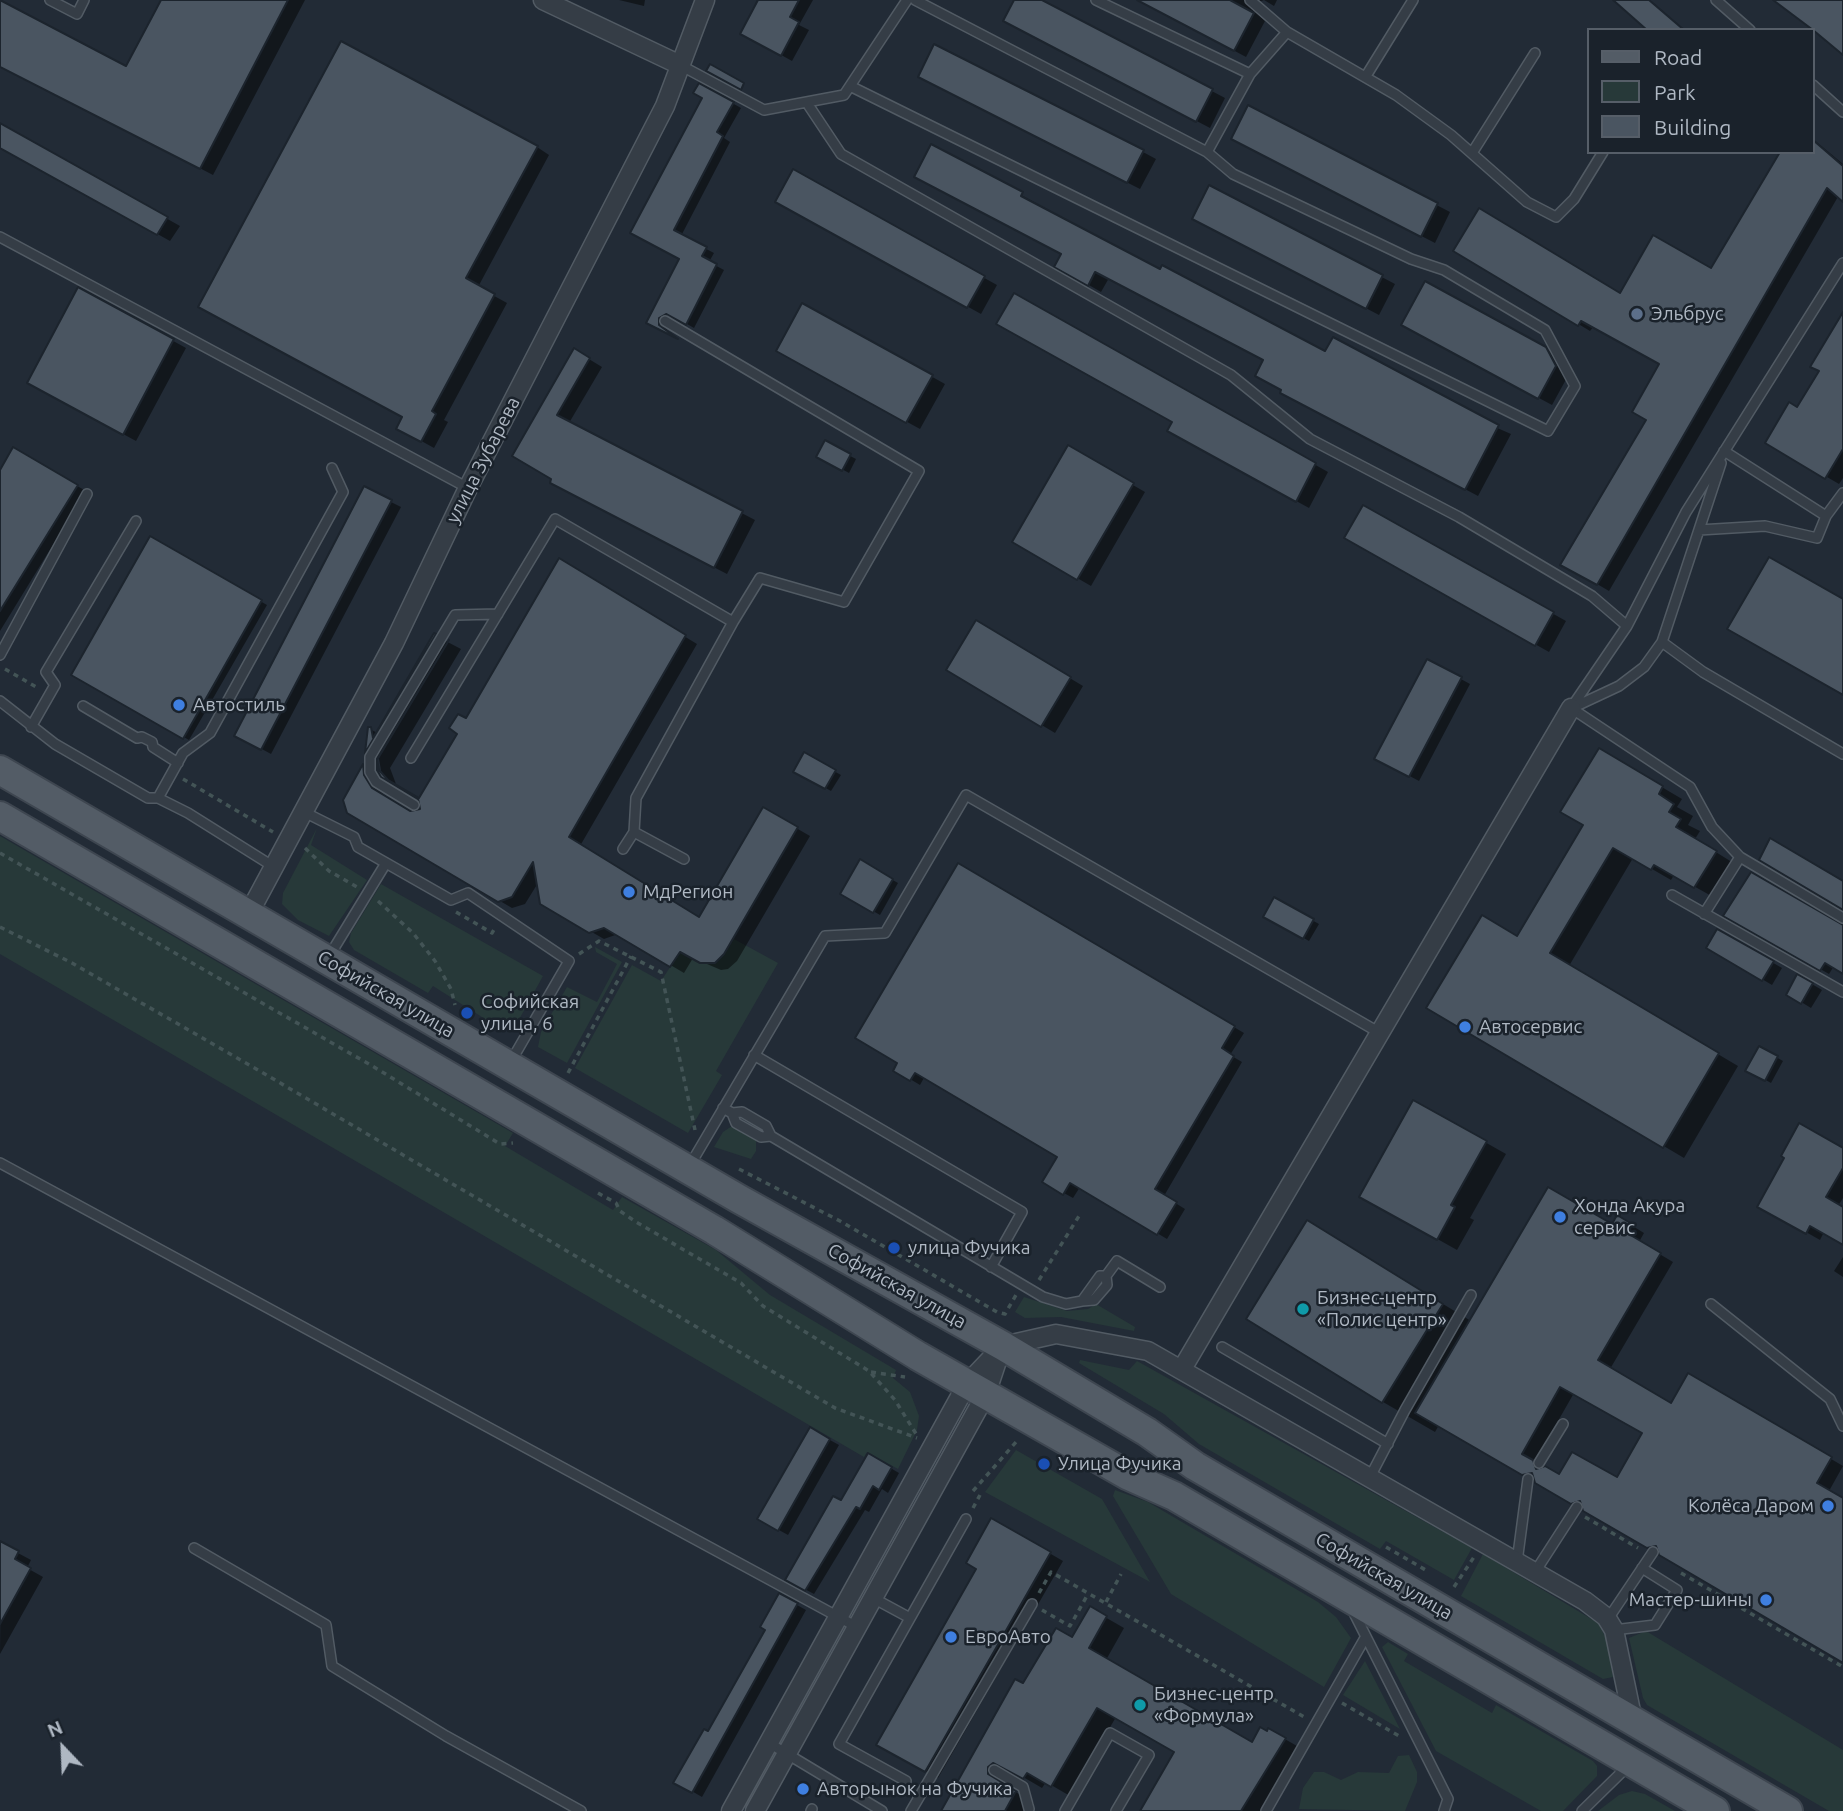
<!DOCTYPE html>
<meta charset="utf-8">
<style>
body{margin:0}
#map{position:relative;width:1843px;height:1811px;overflow:hidden;background:#222b36;font-family:Ubuntu,sans-serif}
canvas{display:block}
.legend{position:absolute;left:1587px;top:28px;width:228px;height:126px;box-sizing:border-box;background:#1a222b;border:2px solid #565e68;margin:0;padding:9px 12px;list-style:none;font-size:21px;color:#afb8c3}
.legend li{display:flex;align-items:center;gap:14px;height:35px}
.legend b{width:35px;border:2px solid #565e68}
.north{position:absolute;left:28px;top:1713px;width:70px;height:70px;-webkit-text-stroke:5px #1a222b;paint-order:stroke;rotate:337deg;font-size:19px;font-weight:700;line-height:28px;text-align:center;color:#afb8c3}
.north::after{content:'';display:block;margin:auto;width:24px;height:32px;background:#afb8c3;clip-path:polygon(50% 0,100% 100%,50% 72%,0 100%)}
</style>
<div id="map">
<canvas width="1843" height="1811"></canvas>
<ul class="legend">
<li><b style="height:9px;background:#535c66"></b>Road</li>
<li><b style="height:19px;background:#273939"></b>Park</li>
<li><b style="height:19px;background:#4a5561"></b>Building</li>
</ul>
<div class="north">N</div>
</div>
<script>
const context = document.querySelector('canvas').getContext('2d');
context.lineJoin = 'round';
function fillPath(path, color) { context.fillStyle = color; context.fill(path, 'evenodd'); }
const shape = rows => new Path2D(rows.map(r => 'M' + r).join(''));
function stroke(path, color, width, dash) { context.strokeStyle = color; context.lineWidth = width; context.lineCap = dash ? 'butt' : 'round'; context.setLineDash(dash || []); context.stroke(path); }
function write(font, color, halo, rows, align = 'center') {
  context.font = font + ' Ubuntu,sans-serif'; context.lineWidth = 5; context.setLineDash([]); context.textBaseline = 'middle'; context.strokeStyle = halo; context.fillStyle = color; for (const [text, x, y, turn = 0] of rows) {
    context.save(); context.translate(x, y); context.rotate((+turn || 0) * Math.PI / 180); context.textAlign = isNaN(turn) ? turn : align; if (halo) context.strokeText(text, 0, 0); context.fillText(text, 0, 0); context.restore();
  }
}
const green = shape([
 [317,828,311,845,367,880,329,936,298,920,282,904,283,893],
 [0,836,513,1133,505,1146,613,1210,622,1197,716,1250,770,1295,896,1370,893,1378,910,1392,919,1416,917,1430,898,1469,867,1452,864,1457,0,954],
 [381,884,543,976,516,1025,504,1031,433,986,428,993,354,950,349,942,351,933],
 [734,939,778,963,716,1071,722,1075,688,1133,575,1068,632,965,661,981,680,952,700,963,715,963],
 [595,947,622,962,567,1063,538,1047,541,1032,567,987,597,1002,617,964,596,952],
 [732,1126,756,1140,756,1151,751,1159,714,1147,723,1132],
 [1024,1297,1067,1311,1088,1309,1096,1304,1135,1327,1134,1331,1061,1317,1025,1318,1015,1312],
 [1080,1360,1129,1370,1137,1361,1472,1548,1454,1580,1386,1541,1380,1549,1199,1444,1164,1414,1079,1363],
 [1016,1450,1102,1499,1150,1582,985,1492],
 [1115,1490,1148,1502,1318,1602,1336,1617,1351,1638,1324,1687,1171,1594,1113,1496],
 [1483,1554,1598,1623,1607,1640,1613,1677,1603,1679,1461,1596],
 [1646,1631,1843,1750,1843,1811,1829,1811,1647,1705,1643,1698,1629,1638],
 [1388,1642,1408,1654,1404,1661,1492,1713,1496,1705,1593,1761,1597,1766,1597,1776,1563,1811,1541,1811,1436,1751,1382,1647],
 [1365,1661,1400,1729,1343,1695],
 [1409,1755,1417,1772,1417,1782,1405,1811,1299,1809,1303,1788,1314,1772,1324,1772,1341,1780,1358,1772,1389,1773,1398,1756],
 [1632,1791,1645,1794,1675,1811,1598,1811,1619,1795]
]);
const shadow = shape([
 [163,0,305,0,213,175,0,64,0,2,127,68],
 [619,0,645,0,644,6],
 [757,0,813,0,799,25,809,30,792,61,742,33],
 [1016,0,1039,0,1225,98,1210,128,1018,27],
 [1140,0,1264,0,1256,3,1255,11,1265,21,1246,57],
 [1264,0,1277,0,1274,6],
 [1616,0,1650,0,1685,30,1650,30],
 [933,84,1143,152,1156,159,1140,189],
 [700,85,741,108,724,138,730,142,681,236,714,253,709,262,724,270,694,328,675,317,666,322,667,331,649,322,682,259,633,233,704,98],
 [1249,108,1450,212,1435,243,1246,146],
 [0,125,180,226,170,241,0,146],
 [1813,139,1843,164,1843,199,1839,195,1609,591,1563,564,1648,419,1661,364,1594,326,1590,331,1455,250,1621,295,1711,270,1813,152],
 [931,146,1161,271,1326,353,1511,434,1478,496,1295,399,1265,360,1109,278,1101,292,1056,266,1063,254],
 [537,147,549,155,478,287,507,303,444,420,448,422,434,448,398,428,404,416,213,314],
 [793,172,997,285,981,314,777,201],
 [1210,187,1395,284,1379,315,1207,225],
 [79,289,186,348,136,441,42,390],
 [1015,296,1328,472,1309,508,1169,431,1174,421],
 [803,305,945,384,920,429,778,351],
 [1843,327,1843,478,1839,484,1767,442,1798,409],
 [1416,332,1545,348,1559,356,1569,374,1552,405],
 [574,350,602,367,569,423,755,520,727,574,564,490,553,478,514,455],
 [825,443,856,459,849,473,818,456],
 [1069,448,1145,492,1091,586,1015,542],
 [14,450,86,491,0,631,0,473],
 [365,489,401,507,271,754,236,735],
 [1364,508,1566,621,1549,652,1346,538],
 [151,538,267,605,189,740,73,674],
 [560,561,697,644,580,846,699,919,763,809,810,836,737,961,728,969,721,970,693,958,684,973,618,934,604,939,541,903,538,883,525,904,512,908,348,812,345,800,364,767,376,773,376,784,385,797,411,813,422,811,467,720],
 [976,622,1083,686,1055,733,948,669],
 [436,636,461,649,390,768,396,784,382,776,379,759,366,752,369,729,378,733],
 [1428,661,1470,684,1419,781,1376,758],
 [1599,750,1682,799,1677,807,1693,816,1688,825,1700,831,1695,839,1735,864,1715,898,1674,875,1671,880,1633,858,1569,966,1738,1066,1684,1158,1429,1007,1518,938,1585,825],
 [805,755,841,775,831,791,796,771],
 [861,862,898,883,880,915,842,893],
 [958,865,1244,1033,1230,1055,1242,1062,1164,1196,1185,1209,1167,1239,1080,1187,1073,1198,1044,1182,1060,1156,925,1076,920,1085,895,1070],
 [1274,899,1319,924,1309,941,1265,916],
 [1726,915,1843,925,1843,972,1834,966,1829,974],
 [1718,931,1782,968,1772,985,1708,947],
 [1798,976,1822,990,1811,1008,1788,994],
 [1760,1048,1783,1061,1771,1083,1748,1070],
 [1414,1102,1506,1154,1470,1218,1474,1220,1457,1250,1361,1196],
 [1843,1150,1843,1198,1838,1206,1843,1209,1843,1243,1824,1232,1820,1240,1760,1206],
 [1618,1217,1644,1233,1639,1242,1673,1262,1610,1369,1671,1405,1689,1375,1843,1466,1829,1491,1843,1499,1843,1661,1439,1425,1435,1432,1383,1402,1308,1222,1471,1321,1612,1226],
 [1574,1393,1645,1432,1618,1479,1560,1477,1534,1463],
 [1843,1257,1843,1277,1834,1271],
 [810,1429,839,1445,788,1535,759,1519],
 [868,1455,899,1473,888,1493,882,1489,869,1512,865,1510,814,1594,788,1580,841,1503],
 [992,1520,1063,1561,938,1778,878,1744,979,1568],
 [1,1544,31,1560,27,1568,43,1577,0,1654],
 [779,1595,806,1610,702,1797,676,1782,709,1734,767,1630],
 [1091,1609,1124,1628,1106,1660,1252,1744,1269,1730,1304,1750,1267,1811,1142,1811,1176,1752,1116,1717,1070,1796,1046,1782,1042,1788,1018,1774,1008,1774,1006,1786,1034,1803,1029,1811,948,1811,1024,1686,1073,1640]
]);
const building = shape([
 [0,0,126,66,161,0,288,0,200,169,0,67,0,0],
 [758,0,799,0,790,17,799,22,781,56,740,34,758,0],
 [1014,0,1042,0,1213,89,1196,122,1003,21,1014,0],
 [1137,0,1230,0,1254,13,1234,51,1137,0],
 [1613,0,1649,0,1684,30,1647,30,1613,0],
 [1773,0,1843,0,1843,55,1813,30,1773,0],
 [341,41,538,146,466,278,495,294,432,411,436,414,421,442,396,429,402,417,198,307,341,41],
 [934,44,1144,150,1127,183,918,77,934,44],
 [710,64,744,83,741,90,706,71,710,64],
 [699,83,734,102,717,132,723,136,674,230,707,247,702,256,717,264,686,325,666,314,659,318,659,325,678,339,646,323,679,259,630,233,702,98,693,93,699,83],
 [1248,105,1438,203,1421,237,1231,139,1248,105],
 [0,123,168,217,157,235,0,148,0,123],
 [1813,140,1843,166,1843,202,1827,188,1597,585,1560,565,1646,420,1632,412,1659,364,1581,321,1578,326,1453,251,1479,208,1620,293,1653,235,1711,268,1780,152,1813,152,1813,140],
 [931,144,1023,192,1021,196,1160,269,1162,265,1325,351,1333,337,1499,425,1465,490,1280,393,1281,390,1255,376,1263,360,1095,272,1088,286,1054,267,1061,254,914,177,931,144],
 [793,169,985,276,967,308,775,202,793,169],
 [1209,185,1383,275,1366,309,1192,219,1209,185],
 [1425,281,1546,347,1556,366,1538,399,1401,325,1425,281],
 [78,287,174,339,123,435,27,383,78,287],
 [1014,293,1316,463,1296,502,1167,431,1172,422,996,324,1014,293],
 [802,303,933,375,906,423,776,351,802,303],
 [1843,312,1843,449,1825,479,1765,443,1789,402,1797,407,1819,371,1810,367,1843,312],
 [574,348,590,358,557,415,743,511,714,568,550,483,551,479,512,456,574,348],
 [825,440,851,454,842,471,816,457,825,440],
 [1068,445,1134,483,1077,580,1012,542,1068,445],
 [13,447,78,485,0,611,0,470,13,447],
 [364,486,392,500,261,750,234,736,364,486],
 [1363,505,1554,612,1535,646,1344,538,1363,505],
 [150,536,262,600,183,739,71,675,150,536],
 [1769,557,1843,599,1843,695,1727,629,1769,557],
 [559,558,686,635,569,837,699,917,763,807,798,827,724,954,715,963,700,963,680,952,670,967,604,928,589,933,540,904,533,862,512,897,498,902,347,813,343,800,363,764,364,775,372,788,410,811,420,809,418,799,381,777,377,770,377,759,449,640,377,760,379,770,388,780,419,798,457,734,449,728,458,714,466,718,559,558],
 [976,620,1071,677,1041,727,946,670,976,620],
 [434,633,436,634,365,753,368,727,371,727,373,738,434,633],
 [1427,659,1462,677,1409,777,1374,759,1427,659],
 [1599,748,1663,786,1659,794,1674,804,1669,812,1681,819,1676,827,1717,851,1694,888,1654,865,1651,870,1613,848,1550,953,1719,1053,1663,1148,1426,1008,1482,915,1517,936,1583,825,1560,812,1599,748],
 [804,752,836,770,825,789,793,772,804,752],
 [1770,838,1843,881,1843,910,1759,860,1770,838],
 [860,859,893,879,873,913,840,894,860,859],
 [958,863,1235,1026,1222,1048,1234,1056,1155,1189,1177,1202,1157,1235,1070,1183,1063,1195,1042,1182,1057,1157,915,1073,910,1081,893,1071,897,1063,855,1038,958,863],
 [1751,872,1843,925,1843,974,1825,963,1820,971,1723,916,1751,872],
 [1274,897,1314,919,1303,939,1263,917,1274,897],
 [1717,929,1774,961,1762,981,1706,948,1717,929],
 [1797,974,1813,983,1801,1004,1786,995,1797,974],
 [1759,1046,1778,1056,1765,1081,1745,1071,1759,1046],
 [1413,1100,1487,1141,1451,1205,1455,1207,1437,1240,1359,1197,1413,1100],
 [1799,1123,1843,1148,1843,1168,1826,1197,1843,1207,1843,1245,1810,1226,1806,1234,1757,1207,1784,1158,1781,1156,1799,1123],
 [1548,1187,1612,1224,1617,1215,1632,1224,1627,1233,1661,1253,1598,1360,1671,1403,1688,1373,1832,1457,1817,1483,1843,1498,1843,1663,1659,1555,1656,1546,1647,1548,1583,1511,1580,1501,1571,1504,1535,1483,1532,1473,1522,1475,1415,1413,1548,1187],
 [1560,1387,1642,1433,1617,1477,1572,1452,1559,1474,1545,1466,1536,1469,1533,1460,1522,1454,1560,1387],
 [1307,1220,1443,1304,1382,1403,1246,1319,1307,1220],
 [810,1427,830,1439,778,1531,757,1519,810,1427],
 [868,1453,892,1467,879,1490,873,1486,860,1509,856,1507,805,1591,785,1580,833,1496,841,1500,868,1453],
 [991,1518,1051,1552,925,1772,876,1745,976,1569,966,1563,991,1518],
 [0,1541,19,1551,15,1559,31,1568,0,1624,0,1541],
 [779,1593,798,1603,692,1793,673,1783,704,1729,708,1731,765,1630,760,1627,779,1593],
 [1090,1606,1107,1616,1089,1648,1252,1742,1260,1727,1267,1731,1268,1728,1286,1738,1241,1811,1140,1811,1174,1752,1097,1708,1051,1787,1027,1773,1023,1779,993,1763,988,1767,988,1774,1016,1791,1005,1811,941,1811,1015,1679,1023,1683,1056,1628,1072,1637,1090,1606]
]);
const path = shape([
 [5,669,38,688],
 [183,779,273,832],
 [305,848,329,871,357,887],
 [0,853,374,1067,500,1144,513,1143],
 [378,901,413,933,435,961,451,989,455,1005],
 [456,912,492,933,495,928],
 [0,927,72,963,258,1070,835,1408,917,1438],
 [579,954,599,941,661,972,695,1130],
 [568,1073,631,956],
 [739,1169,840,1221,997,1312,1005,1314,1016,1295],
 [598,1193,616,1203,620,1211,636,1222,741,1283,763,1306,869,1371,895,1400,918,1437],
 [1039,1280,1079,1216],
 [871,1372,905,1377],
 [973,1491,1017,1441],
 [973,1508,980,1495],
 [1585,1517,1638,1548],
 [1386,1547,1429,1572],
 [1681,1573,1843,1667],
 [1454,1587,1474,1557],
 [1039,1593,1051,1572,1306,1718],
 [1106,1602,1121,1574],
 [1042,1610,1070,1626,1088,1594],
 [1342,1703,1399,1736]
]);
const lane = shape([
 [50,0,77,14,84,0],
 [915,0,1207,152,1250,74,1287,32,1396,95,1451,135,1527,202,1556,217,1574,199,1603,152],
 [1096,0,1250,74],
 [1250,0,1287,32],
 [1716,0,1750,30],
 [680,65,764,110,844,95,907,0],
 [1366,76,1413,0],
 [1813,85,1843,112],
 [850,86,1548,431,1575,386,1545,330,1444,270,1411,259,1233,174,1207,152],
 [809,106,841,154,1231,375,1310,439,1459,517,1592,596,1627,626],
 [1472,153,1535,53],
 [0,237,468,488],
 [1721,463,1662,642,1703,672,1843,754],
 [1826,516,1843,493],
 [1699,530,1765,526,1817,538,1826,516,1724,451],
 [0,655,87,494],
 [0,701,55,744,148,798,158,798,188,813,274,867],
 [83,706,137,738,142,737,152,742,153,747,178,763],
 [1571,708,1627,626,1686,512,1843,263],
 [1571,708,1690,787,1712,827,1740,857,1843,918],
 [1572,708,1619,686,1644,667,1662,642],
 [31,727,55,685,46,672,136,521],
 [411,758,555,519,733,622,760,578,844,602,919,471,665,321],
 [158,798,183,753,210,733,343,492,332,468],
 [414,805,376,782,370,772,370,757,455,615,498,614],
 [304,812,354,837,358,847,451,900,468,893,569,961,510,1063],
 [634,832,636,798,733,622],
 [623,849,634,832,684,859],
 [1672,895,1843,992],
 [1704,914,1740,857],
 [328,958,386,863],
 [754,1055,1022,1212,991,1267],
 [723,1108,732,1113,736,1123,761,1137,771,1136,766,1126,742,1112,732,1113],
 [771,1136,1043,1297,1066,1304,1082,1301],
 [0,1163,857,1627],
 [690,1165,825,936,885,933,966,795,1380,1033],
 [1100,1276,1106,1276,1107,1285,1094,1300,1082,1301,1100,1276],
 [1106,1276,1117,1261,1160,1287],
 [1711,1304,1830,1399,1843,1426],
 [1222,1347,1388,1444],
 [1539,1463,1563,1424],
 [1370,1477,1405,1410,1471,1295],
 [194,1548,326,1625,332,1666,446,1736,581,1811],
 [1517,1562,1528,1479],
 [1535,1572,1577,1507],
 [873,1598,910,1618],
 [1351,1607,1448,1799,1444,1811],
 [1608,1619,1653,1552],
 [1614,1630,1655,1625,1677,1590,1642,1568],
 [769,1743,882,1811],
 [994,1770,1023,1787,1029,1809],
 [906,1781,839,1744,966,1519],
 [811,1811,812,1809],
 [911,1811,1032,1604],
 [1065,1811,1110,1733,1149,1755,1116,1811],
 [1266,1811,1365,1638],
 [1582,1811,1628,1766]
]);
const street = shape([
 [543,0,680,65],
 [248,915,394,643,468,488,665,106,705,0],
 [1003,1346,1056,1334,1148,1351,1585,1601,1606,1617,1614,1630,1633,1721],
 [1182,1369,1571,708],
 [731,1811,967,1384,1003,1346],
 [755,1811,986,1394,1000,1352]
]);
const primary = shape([
 [0,770,739,1199,1003,1346,1147,1432,1195,1466,1788,1811],
 [0,816,714,1230,918,1356,1129,1476,1174,1496,1715,1811]
]);
const markers = [
 [1637,314,7,"#5c6f8a"],
 [179,705,7,"#3f7fe0"],
 [629,892,7,"#3f7fe0"],
 [467,1013,7,"#1a4fb4"],
 [1465,1027,7,"#3f7fe0"],
 [1560,1217,7,"#3f7fe0"],
 [894,1248,7,"#1a4fb4"],
 [1303,1309,7,"#0f9aa8"],
 [1044,1464,7,"#1a4fb4"],
 [1828,1506,7,"#3f7fe0"],
 [1766,1600,7,"#3f7fe0"],
 [951,1637,7,"#3f7fe0"],
 [1140,1705,7,"#0f9aa8"],
 [803,1789,7,"#3f7fe0"]
];
const poiNames = [
 ["Эльбрус",1651,314],
 ["Автостиль",193,705],
 ["МдРегион",643,892],
 ["Софийская",481,1002],
 ["улица, 6",481,1024],
 ["Автосервис",1479,1027],
 ["Хонда Акура",1574,1206],
 ["сервис",1574,1228],
 ["улица Фучика",908,1248],
 ["Бизнес-центр",1317,1298],
 ["«Полис центр»",1317,1320],
 ["Улица Фучика",1058,1464],
 ["Колёса Даром",1814,1506,"right"],
 ["Мастер-шины",1752,1600,"right"],
 ["ЕвроАвто",965,1637],
 ["Бизнес-центр",1154,1694],
 ["«Формула»",1154,1716],
 ["Авторынок на Фучика",817,1789]
];
const streetNames = [
 ["улица Зубарева",483,460,-63],
 ["Софийская улица",386,994,30],
 ["Софийская улица",897,1286,29],
 ["Софийская улица",1384,1576,30]
];
fillPath(green, '#273939');
fillPath(shadow, '#0007');
fillPath(building, '#4a5561');
stroke(building, '#1c242d', 2);
stroke(lane, '#525b64', 12);
stroke(street, '#525b64', 21);
stroke(primary, '#3e4650', 32);
stroke(path, '#435456', 3.5, [5, 5]);
stroke(lane, '#353d46', 9);
stroke(street, '#353d46', 18);
stroke(primary, '#535c66', 28);
for (const [x, y, r, color] of markers) { const dot = new Path2D(); dot.arc(x, y, r, 0, 2 * Math.PI); context.fillStyle = color; context.fill(dot); stroke(dot, '#1a222b', 2.5); }
write('19px', '#afb8c3', '#1a222b', poiNames, 'left');
write('19px', '#afb8c3', '#1a222b', streetNames);
</script>
